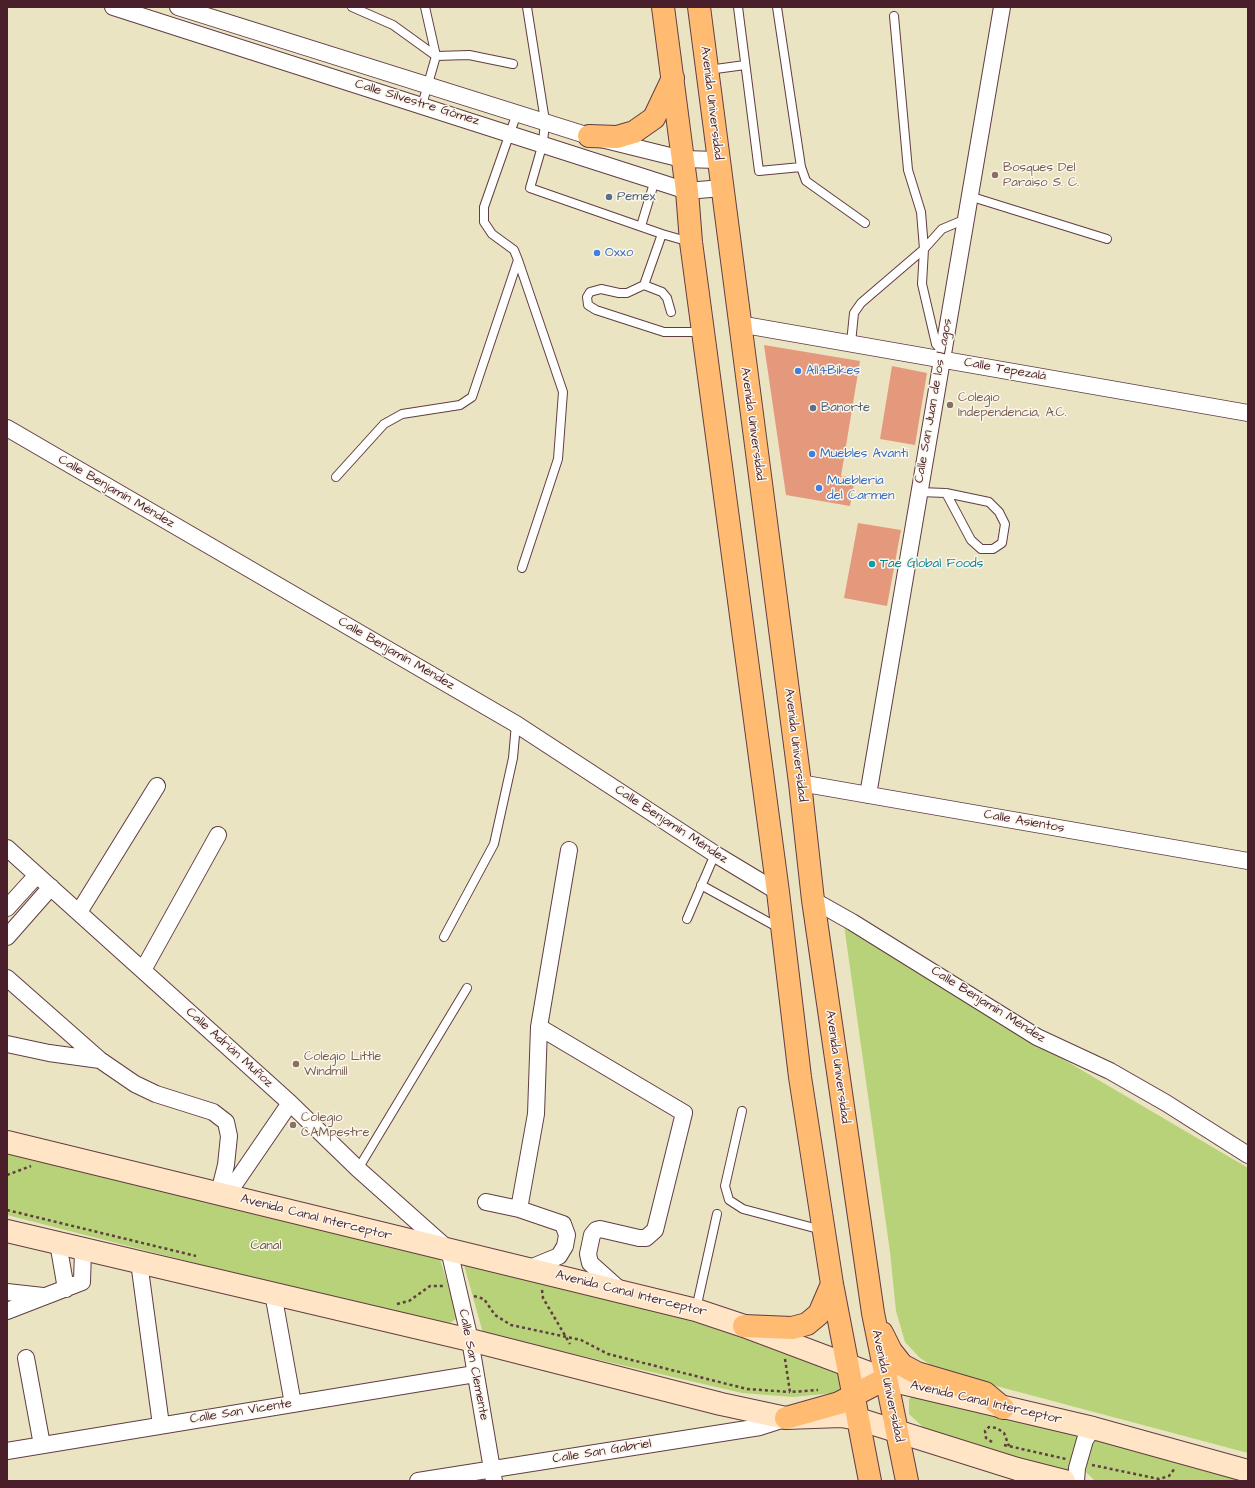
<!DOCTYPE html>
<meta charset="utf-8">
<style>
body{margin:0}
#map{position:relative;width:1255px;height:1488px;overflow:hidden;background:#ebe4c3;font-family:"Architects Daughter",sans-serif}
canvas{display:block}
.frame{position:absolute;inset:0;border:8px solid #4a1f2b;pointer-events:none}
</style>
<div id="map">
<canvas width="1255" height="1488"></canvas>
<div class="frame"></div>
</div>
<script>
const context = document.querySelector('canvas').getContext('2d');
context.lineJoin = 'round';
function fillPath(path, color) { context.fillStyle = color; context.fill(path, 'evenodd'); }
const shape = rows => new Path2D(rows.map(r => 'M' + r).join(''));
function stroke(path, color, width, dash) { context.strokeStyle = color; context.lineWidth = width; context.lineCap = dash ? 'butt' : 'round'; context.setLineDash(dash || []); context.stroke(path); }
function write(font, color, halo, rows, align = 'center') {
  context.font = font + ' "Architects Daughter",sans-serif'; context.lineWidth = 3; context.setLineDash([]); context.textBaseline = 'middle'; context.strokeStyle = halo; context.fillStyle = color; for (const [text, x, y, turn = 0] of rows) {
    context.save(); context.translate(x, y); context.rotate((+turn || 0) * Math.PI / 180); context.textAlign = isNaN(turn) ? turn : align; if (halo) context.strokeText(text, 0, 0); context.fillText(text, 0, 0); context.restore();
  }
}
const green = shape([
 [844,925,954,995,1248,1168,1248,1453,940,1371,920,1358,905,1342,896,1311,890,1252],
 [7,1150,438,1253,457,1313,456,1319,450,1323,435,1320,261,1280,7,1215],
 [464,1265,746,1328,840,1363,844,1392,793,1397,742,1393,483,1333],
 [914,1392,1079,1433,1068,1473,1014,1461,923,1427,909,1414,909,1400],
 [1101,1438,1248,1481,1094,1480,1086,1472,1087,1459,1090,1449,1095,1441]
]);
const building = shape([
 [764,345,860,361,841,476,855,478,850,506,786,495],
 [892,366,927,373,915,445,880,439],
 [858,523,901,530,887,606,844,598]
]);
const path = shape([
 [7,1175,31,1166],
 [7,1210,196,1256],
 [542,1290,543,1298,570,1344],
 [474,1296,484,1299,495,1315,511,1325,581,1340,608,1354,747,1389,790,1392],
 [397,1304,409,1301,430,1286,443,1286],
 [785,1359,790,1392,818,1390],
 [992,1442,986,1438,985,1431,989,1427,997,1428,1004,1433,1009,1446],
 [1004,1445,1066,1459],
 [1092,1465,1159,1479,1169,1476,1175,1468]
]);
const lane = shape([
 [352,7,393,25,436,56,422,105],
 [425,7,436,56,469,55,513,64],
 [527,7,545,121,543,143,530,188,662,234,690,242],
 [738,7,759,171,801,167],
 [777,7,801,167,806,181,865,223],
 [894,16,908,170,921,212,924,249,922,284,936,344,943,352],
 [708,70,745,65],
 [969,196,1107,239],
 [641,226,655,180],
 [662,234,644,285,627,293,619,293,601,289,590,292,587,297,588,305,596,310,664,332,702,332],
 [518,260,563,392,558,459,522,568],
 [644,285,662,292,667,298,671,312],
 [851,343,854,313,861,303,924,249,942,229,966,219],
 [336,477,384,424,402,414,460,405,472,397,518,260,514,250,492,234,484,222,484,207,517,113],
 [919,492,946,493,989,502,999,512,1005,524,1002,543,993,549,981,549,971,540,946,493],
 [701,885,779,928],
 [687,919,715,854],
 [444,937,494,844,513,758,516,724],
 [742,1111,725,1186,729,1200,743,1209,822,1230],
 [358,1169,467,988],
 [696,1309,717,1214]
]);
const street = shape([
 [113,7,687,191,722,188],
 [178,7,589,136,682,159,718,160],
 [739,324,1248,413],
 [7,428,516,724,715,854,778,892],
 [800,783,1248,861],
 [868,795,1002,7],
 [7,848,290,1103,358,1169,449,1250,470,1340,494,1481],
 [813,900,852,922,1037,1037,1110,1071,1166,1103,1248,1155],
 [7,908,37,875],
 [79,912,157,786],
 [7,937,51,887],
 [143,970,218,835],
 [7,978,100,1060,135,1084,156,1094,213,1112,226,1122,229,1136,226,1165,219,1193],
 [539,1027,684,1113,655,1230,646,1238,639,1238,600,1229,596,1230,592,1235,588,1254,590,1263,619,1289],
 [7,1044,49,1053,100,1060],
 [227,1195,290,1103],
 [486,1202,519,1209,563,1224,567,1235,565,1246,559,1256,530,1268],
 [519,1209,536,1114,539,1027,569,850],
 [58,1243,66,1289],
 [139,1262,161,1425],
 [7,1292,43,1296],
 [273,1293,293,1404],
 [7,1311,82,1282,83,1250],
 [26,1358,42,1445],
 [7,1451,475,1374],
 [418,1481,760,1427,785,1419],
 [1076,1481,1077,1468,1085,1440,1093,1428]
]);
const secondary = shape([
 [7,1142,696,1310,744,1326,885,1379,1093,1428,1248,1471],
 [7,1231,470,1340,721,1404,786,1418,841,1416,858,1419,1017,1469,1064,1481]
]);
const primary = shape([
 [663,7,687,191,691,242,778,892,800,1077,832,1284,870,1481],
 [699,7,800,783,813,900,873,1313,907,1481],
 [589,136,617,137,634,132,654,118,673,78],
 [744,1326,792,1328,807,1324,819,1314,832,1284],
 [882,1333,891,1351,902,1365,917,1373,985,1393,1003,1408],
 [786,1418,839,1403,885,1379]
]);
const markers = [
 [995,175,4,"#8d6e63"],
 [609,197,4,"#5c6f8a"],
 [597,253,4,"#3f7fe0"],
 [798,371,4,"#3f7fe0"],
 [950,405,4,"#8d6e63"],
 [813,408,4,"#5c6f8a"],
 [812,454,4,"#3f7fe0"],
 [819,488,4,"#3f7fe0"],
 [872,564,4,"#0f9aa8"],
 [296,1064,4,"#8d6e63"],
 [293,1125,4,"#8d6e63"]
];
const streetNames = [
 ["Calle Silvestre Gómez",417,103,17],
 ["Avenida Universidad",711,103,83],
 ["Calle Tepezalá",1005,370,10],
 ["Calle San Juan de los Lagos",934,401,-80],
 ["Avenida Universidad",752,424,82],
 ["Calle Benjamín Méndez",116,492,30],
 ["Calle Benjamín Méndez",396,654,30],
 ["Avenida Universidad",795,745,83],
 ["Calle Asientos",1024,822,10],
 ["Calle Benjamín Méndez",671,825,33],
 ["Calle Benjamín Méndez",988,1005,32],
 ["Calle Adrián Muñoz",229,1048,42],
 ["Avenida Universidad",837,1067,82],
 ["Avenida Canal Interceptor",316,1218,14],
 ["Avenida Canal Interceptor",631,1294,14],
 ["Calle San Clemente",473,1365,79],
 ["Avenida Universidad",887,1386,78],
 ["Avenida Canal Interceptor",986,1403,13],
 ["Calle San Vicente",241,1412,-9],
 ["Calle San Gabriel",602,1452,-9]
];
const educationNames = [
 ["Bosques Del",1003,168],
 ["Paraiso S. C.",1003,183],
 ["Colegio",958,398],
 ["Independencia, A.C.",958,413],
 ["Colegio Little",304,1057],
 ["Windmill",304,1072],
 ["Colegio",301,1118],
 ["CAMpestre",301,1133]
];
const serviceNames = [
 ["Pemex",617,197],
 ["Banorte",821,408]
];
const shopNames = [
 ["Oxxo",605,253],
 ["All4Bikes",806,371],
 ["Muebles Avanti",820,454],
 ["Mueblería",827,481],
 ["del Carmen",827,496]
];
const cultureNames = [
 ["Tae Global Foods",880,564]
];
const parkNames = [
 ["Canal",266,1246]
];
fillPath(green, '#b7d278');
fillPath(building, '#e4997d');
stroke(lane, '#623d42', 10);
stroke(street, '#623d42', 18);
stroke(secondary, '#623d42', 24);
stroke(primary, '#623d42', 24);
stroke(path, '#623d42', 2.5, [3, 3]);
stroke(lane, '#fff', 8);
stroke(street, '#fff', 16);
stroke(secondary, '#ffe4c6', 22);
stroke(primary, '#febb71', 22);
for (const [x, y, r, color] of markers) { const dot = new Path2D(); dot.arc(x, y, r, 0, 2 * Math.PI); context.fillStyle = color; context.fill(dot); stroke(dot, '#fbf7ec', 1.5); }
write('13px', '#4a1f2b', '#fbf7ec', streetNames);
write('13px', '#785e54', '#fbf7ec', educationNames, 'left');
write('13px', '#4e5e75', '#fbf7ec', serviceNames, 'left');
write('13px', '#366cbe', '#fbf7ec', shopNames, 'left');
write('13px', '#0d838f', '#fbf7ec', cultureNames, 'left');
write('13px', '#6b5542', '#fbf7ec', parkNames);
</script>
